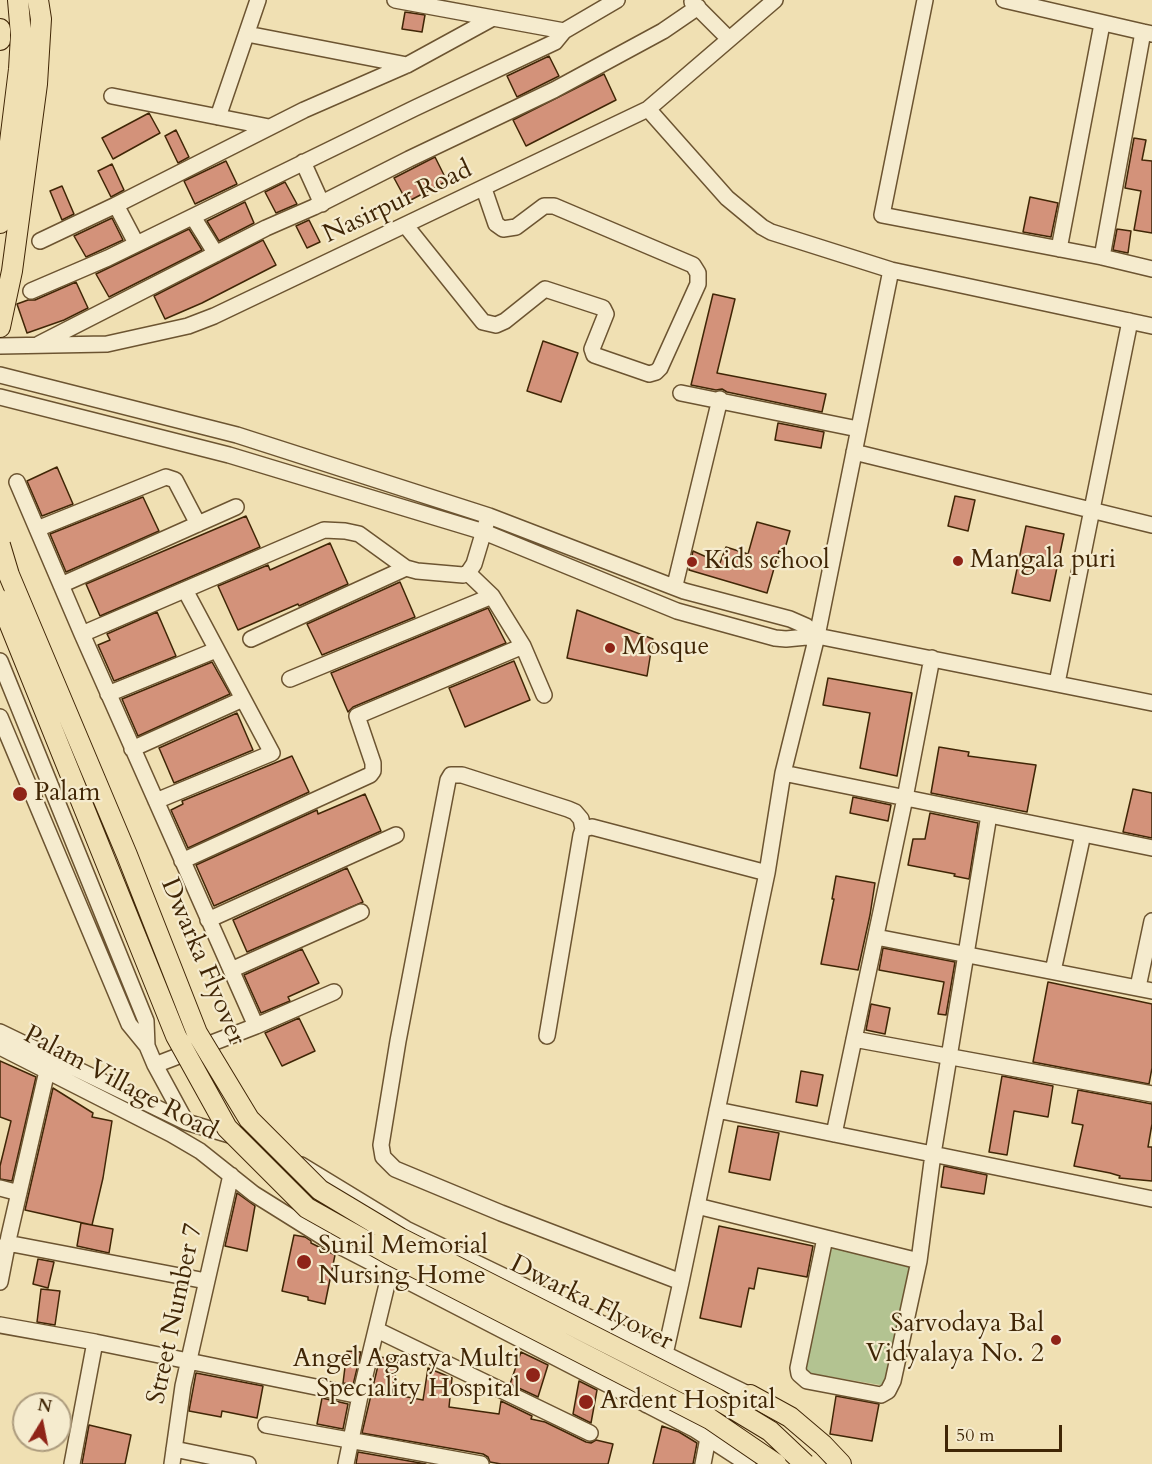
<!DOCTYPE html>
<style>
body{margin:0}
#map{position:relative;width:1152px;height:1464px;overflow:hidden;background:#f0e0b3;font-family:Cardo,serif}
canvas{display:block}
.north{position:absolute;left:12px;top:1392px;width:60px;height:60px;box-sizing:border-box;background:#f5ebce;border:2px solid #ad9c7e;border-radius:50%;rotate:10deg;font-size:16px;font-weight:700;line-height:24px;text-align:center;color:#402606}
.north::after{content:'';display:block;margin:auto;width:21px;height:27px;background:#8f2418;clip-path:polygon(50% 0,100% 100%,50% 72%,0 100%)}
.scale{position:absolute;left:945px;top:1425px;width:117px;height:27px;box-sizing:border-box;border:3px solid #402606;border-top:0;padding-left:8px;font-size:18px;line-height:21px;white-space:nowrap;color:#402606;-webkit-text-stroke:4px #f5ebce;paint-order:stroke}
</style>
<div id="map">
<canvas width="1152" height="1464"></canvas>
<div class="north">N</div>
<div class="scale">50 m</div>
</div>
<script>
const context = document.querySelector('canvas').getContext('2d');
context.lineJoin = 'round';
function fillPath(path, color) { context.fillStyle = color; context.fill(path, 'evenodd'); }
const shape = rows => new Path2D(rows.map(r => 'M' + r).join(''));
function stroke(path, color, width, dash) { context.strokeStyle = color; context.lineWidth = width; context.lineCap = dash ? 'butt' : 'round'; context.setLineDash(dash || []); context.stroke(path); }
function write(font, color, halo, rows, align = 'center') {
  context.font = font + ' Cardo,serif'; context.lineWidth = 4.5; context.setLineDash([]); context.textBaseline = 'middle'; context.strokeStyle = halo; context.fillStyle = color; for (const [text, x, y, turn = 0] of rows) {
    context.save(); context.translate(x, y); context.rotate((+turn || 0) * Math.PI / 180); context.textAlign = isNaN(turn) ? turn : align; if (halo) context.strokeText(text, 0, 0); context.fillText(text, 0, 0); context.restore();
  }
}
const green = shape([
 [829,1244,912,1264,886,1386,802,1372]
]);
const building = shape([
 [405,12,425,15,422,32,402,29,405,12],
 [549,56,559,76,517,97,507,76,549,56],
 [604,74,616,100,526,146,513,120,604,74],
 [149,113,160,133,113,159,102,138,149,113],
 [176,130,189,157,178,163,165,136,176,130],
 [1134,138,1146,140,1142,160,1152,161,1152,233,1134,230,1141,191,1125,188,1134,138],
 [435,157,447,181,407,202,394,178,435,157],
 [226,161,237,184,195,204,184,181,226,161],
 [112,164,124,190,111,197,98,171,112,164],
 [285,182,297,204,276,213,265,192,285,182],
 [62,186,74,214,62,220,50,191,62,186],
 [1030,197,1058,203,1051,237,1023,232,1030,197],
 [245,202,254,223,219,241,207,221,245,202],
 [112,218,123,240,86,257,74,236,112,218],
 [309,220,320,242,307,248,296,226,309,220],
 [189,229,202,250,109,297,96,274,189,229],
 [1117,229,1131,231,1128,253,1113,250,1117,229],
 [263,240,276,265,202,303,165,319,154,296,263,240],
 [76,282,88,308,64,320,27,333,17,304,28,300,35,300,76,282],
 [713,294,735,299,717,373,826,394,822,412,727,392,722,389,716,390,691,385,713,294],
 [543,341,578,353,561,402,527,391,543,341],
 [778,423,824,432,821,448,775,440,778,423],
 [57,467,73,504,42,516,27,481,57,467],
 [955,496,975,500,968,531,948,526,955,496],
 [143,497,159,531,66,572,50,534,143,497],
 [246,516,260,547,100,616,86,584,246,516],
 [757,522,790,531,784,552,779,551,767,593,689,570,693,551,720,563,726,547,748,554,757,522],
 [1026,526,1064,534,1050,601,1012,593,1026,526],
 [330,543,348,584,299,606,298,604,238,630,218,586,268,565,270,570,330,543],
 [400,582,415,617,322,655,307,624,400,582],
 [488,608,506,643,353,707,348,712,331,673,488,608],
 [577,610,653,639,647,676,567,658,577,610],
 [157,612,176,656,114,681,98,645,110,640,107,634,157,612],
 [514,661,530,700,465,727,449,688,514,661],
 [212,662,230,694,138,736,122,699,212,662],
 [828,678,912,693,897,776,860,768,870,713,823,705,828,678],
 [237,713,253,750,174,783,159,748,237,713],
 [939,747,969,752,968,756,1036,765,1027,812,931,793,939,747],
 [292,756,309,792,188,848,171,810,183,804,182,801,292,756],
 [1133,789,1152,793,1152,838,1123,832,1133,789],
 [365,794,381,831,214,906,196,865,317,810,318,814,365,794],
 [853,797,891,805,888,821,850,813,853,797],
 [930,813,978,823,969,879,954,876,955,874,908,865,913,839,925,839,930,813],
 [347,868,363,902,247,952,233,920,347,868],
 [836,876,875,883,870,915,858,970,821,964,834,899,832,899,836,876],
 [883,948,955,962,946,1015,938,1014,944,982,879,970,883,948],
 [302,949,319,983,288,997,290,1001,261,1013,244,975,302,949],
 [1048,982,1152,1004,1152,1068,1149,1084,1033,1062,1048,982],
 [871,1004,890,1008,885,1034,866,1030,871,1004],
 [299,1018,315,1051,282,1066,265,1033,299,1018],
 [0,1061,36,1077,12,1181,0,1179,0,1166,11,1121,0,1117,0,1061],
 [801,1071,823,1075,817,1106,796,1102,801,1071],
 [1002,1076,1053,1086,1048,1117,1014,1111,1007,1155,989,1152,1002,1076],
 [53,1088,93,1113,92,1117,112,1121,103,1178,92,1225,25,1210,53,1088],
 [1078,1090,1152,1104,1152,1124,1148,1147,1152,1147,1152,1181,1119,1178,1120,1176,1110,1173,1074,1166,1083,1125,1072,1123,1078,1090],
 [738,1126,779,1133,770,1180,729,1172,738,1126],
 [944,1166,987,1175,984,1194,941,1187,944,1166],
 [237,1193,255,1206,247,1251,225,1246,237,1193],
 [81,1223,113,1229,109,1253,77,1246,81,1223],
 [719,1226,813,1246,807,1277,758,1268,754,1289,749,1288,741,1327,700,1318,719,1226],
 [294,1235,305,1237,311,1241,311,1243,335,1255,325,1304,308,1300,308,1297,282,1291,294,1235],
 [38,1259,54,1262,48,1288,33,1284,38,1259],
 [41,1289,60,1291,55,1325,37,1322,41,1289],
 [347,1351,361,1352,353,1385,343,1383,347,1351],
 [521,1352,548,1365,538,1397,510,1384,521,1352],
 [380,1357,398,1360,392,1394,423,1400,428,1368,452,1378,449,1407,499,1414,501,1401,532,1416,531,1419,545,1422,586,1442,591,1443,596,1440,613,1444,608,1464,501,1464,490,1462,488,1457,483,1454,362,1433,380,1357],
 [196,1373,263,1386,257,1418,222,1411,221,1417,189,1411,196,1373],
 [579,1381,597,1390,591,1423,573,1414,579,1381],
 [836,1396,879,1404,872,1441,830,1434,836,1396],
 [322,1398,348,1404,343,1429,317,1424,322,1398],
 [89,1425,131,1435,125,1464,82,1464,89,1425],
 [662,1426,679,1432,697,1443,693,1464,653,1464,662,1426],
 [358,1452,426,1464,356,1464,358,1452]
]);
const minor = shape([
 [395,0,493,18],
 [925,0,882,215,1102,257,1152,269],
 [1004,0,1143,32],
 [692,2,729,39],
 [247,34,407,65],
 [112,96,269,127],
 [648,109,727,198,762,227,771,232,891,270,1152,326],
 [218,117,258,0],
 [303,162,322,204],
 [116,205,136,243],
 [193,217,216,254],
 [406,226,483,322,496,325,505,321,545,289,603,308,606,314,592,349,594,355,649,374,656,372,660,368,698,284,698,273,693,265,554,206,544,206,516,227,503,229,496,224,484,189],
 [40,241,116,205,304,110,407,65,493,18,564,31,617,0],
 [1059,249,1102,24],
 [1102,257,1143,32,1152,34],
 [31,291,108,258,415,108,555,42,564,31],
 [39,344,266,228,314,207,409,159,554,90,663,31,698,7],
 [0,346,107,344,188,326,214,316,648,109,775,0],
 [0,375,237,435,489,516,684,591,790,619,806,626,817,636],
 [681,393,858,429],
 [0,397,229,455,484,532,677,611,775,638,786,639,817,636,1152,703],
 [854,452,1152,525],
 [17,482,82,634,256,1026],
 [37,529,166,477,175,480,198,524],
 [468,573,492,596,523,646,544,695],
 [61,585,236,507],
 [675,585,720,399],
 [82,634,324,530,345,531,359,534,406,568,417,571,463,575,468,573,474,564,486,524],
 [251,639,406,568],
 [0,661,146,1021,147,1046],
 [290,679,492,596],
 [1057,683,1130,321],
 [108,694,216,650],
 [0,717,129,1024,147,1046,155,1065,186,1122],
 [132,749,243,699],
 [783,773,1152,848],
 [156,801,272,753,185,590],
 [583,829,592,827,767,873],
 [182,861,370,775,373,771,373,763,357,716,523,646],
 [208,920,396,835],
 [876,937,1152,991],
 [231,970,361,912],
 [1053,971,1083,834],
 [1138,987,1152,921],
 [0,1032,186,1122,267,1146,277,1152],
 [547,1036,581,835,583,829,581,819,575,812,568,809,462,775,451,775,448,780,398,1041,381,1145,383,1157,395,1169,501,1213,681,1282],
 [854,1039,1152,1094],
 [0,1047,171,1134,200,1151,254,1194,326,1239,694,1429,748,1464],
 [155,1065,256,1026,334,992],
 [717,1110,1152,1199],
 [834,1134,905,798,932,658],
 [301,1165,406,1229,750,1395,758,1402],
 [0,1188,19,1193],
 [697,1206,919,1261,933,1154,989,815],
 [825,1238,798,1368,799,1374,807,1381,881,1395,888,1391,893,1381,919,1261],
 [7,1243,206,1281],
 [0,1282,9,1236,47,1071],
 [0,1325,95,1342],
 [377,1330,590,1433],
 [647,1405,665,1354,681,1282,767,873,783,773,817,636,891,270],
 [266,1425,481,1464],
 [174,1449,248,1464],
 [72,1464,95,1342,360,1396],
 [172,1464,183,1386,231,1175],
 [346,1464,360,1396,390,1272],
 [703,1464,708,1438]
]);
const major = shape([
 [0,29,0,40],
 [0,223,19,69,21,35,18,0],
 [0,327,12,271,37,84,41,19,38,0],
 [750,1395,790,1417,823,1445,841,1464]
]);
const majorBridge = shape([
 [0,545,9,575,127,855,197,1033,249,1119,320,1190,400,1238,717,1399,770,1431,805,1464],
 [0,600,176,1036,227,1128,307,1208,389,1254,710,1419,776,1464]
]);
const markers = [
 [958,561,6,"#8f2418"],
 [692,562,6,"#8f2418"],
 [610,648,6,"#8f2418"],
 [20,794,8,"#8f2418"],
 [304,1262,8,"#8f2418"],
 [1056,1340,6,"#8f2418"],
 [533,1375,8,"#8f2418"],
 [586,1402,8,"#8f2418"]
];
const streetNames = [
 ["Nasirpur Road",398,203,-25],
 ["Dwarka Flyover",202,962,67],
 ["Palam Village Road",120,1084,28],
 ["Dwarka Flyover",591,1304,27],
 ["Street Number 7",176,1314,-78]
];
const poiNames = [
 ["Mangala puri",970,561],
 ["Kids school",704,562],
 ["Mosque",622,648],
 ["Palam",34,794],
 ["Sunil Memorial",318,1247],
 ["Nursing Home",318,1277],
 ["Sarvodaya Bal",1044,1325,"right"],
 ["Vidyalaya No. 2",1044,1355,"right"],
 ["Angel Agastya Multi",520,1360,"right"],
 ["Speciality Hospital",520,1390,"right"],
 ["Ardent Hospital",600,1402]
];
fillPath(green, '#b3c391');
fillPath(building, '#d3927a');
stroke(building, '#402606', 1.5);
stroke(minor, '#6c5431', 18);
stroke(major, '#402606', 22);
stroke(minor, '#f5ebce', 15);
stroke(major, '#f0e0b3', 20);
stroke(majorBridge, '#402606', 22, []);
stroke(majorBridge, '#f0e0b3', 20);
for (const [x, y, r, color] of markers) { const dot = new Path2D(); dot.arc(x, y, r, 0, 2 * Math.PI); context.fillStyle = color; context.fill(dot); stroke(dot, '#f5ebce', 2); }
write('26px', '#402606', '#f5ebce', streetNames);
write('26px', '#402606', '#f5ebce', poiNames, 'left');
</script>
